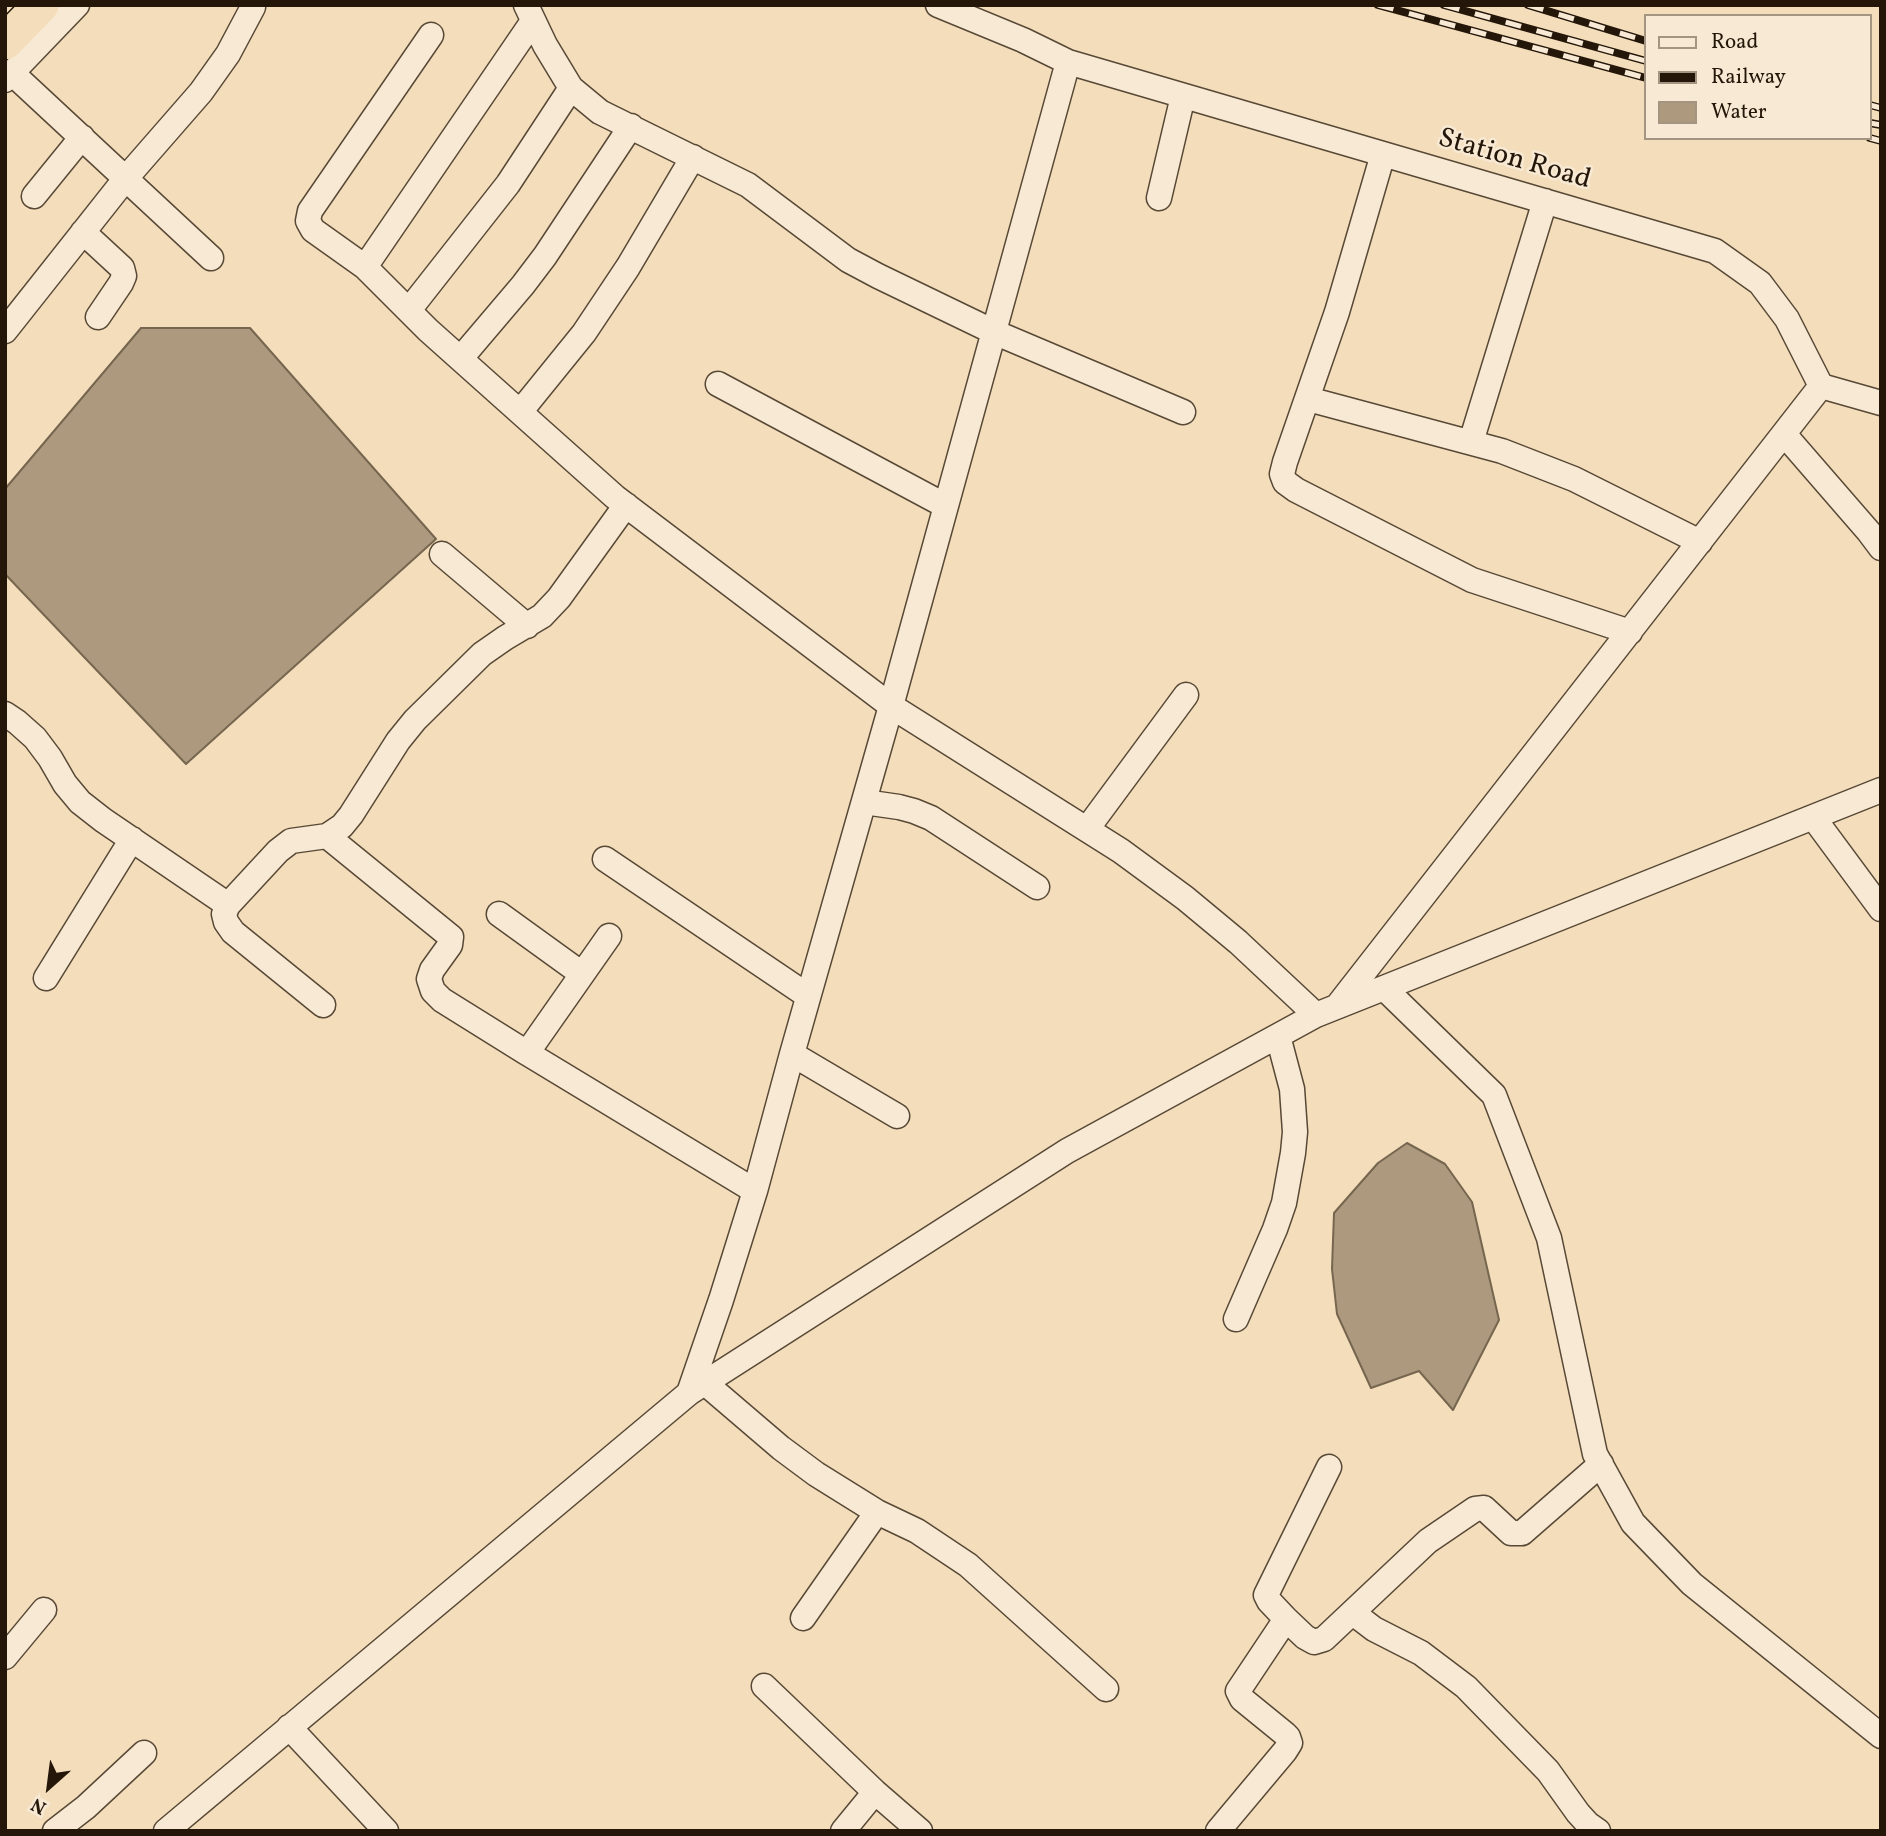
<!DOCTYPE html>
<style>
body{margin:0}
#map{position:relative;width:1886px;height:1836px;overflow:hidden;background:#f3ddbb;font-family:Vollkorn,serif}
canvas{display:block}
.frame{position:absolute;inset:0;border:7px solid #241709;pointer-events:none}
.legend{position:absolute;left:1644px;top:14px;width:228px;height:126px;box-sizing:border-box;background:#f7e9d3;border:2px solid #a39582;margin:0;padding:9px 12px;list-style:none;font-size:21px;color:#241709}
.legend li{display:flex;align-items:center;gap:14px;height:35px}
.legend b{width:35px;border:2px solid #a39582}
.north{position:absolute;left:14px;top:1752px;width:70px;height:70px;-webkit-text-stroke:5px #f7e9d3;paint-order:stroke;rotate:208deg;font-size:19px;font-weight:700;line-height:28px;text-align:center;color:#241709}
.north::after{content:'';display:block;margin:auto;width:24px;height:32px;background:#241709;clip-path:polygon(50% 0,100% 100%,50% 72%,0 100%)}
</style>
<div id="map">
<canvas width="1886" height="1836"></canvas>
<div class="frame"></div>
<ul class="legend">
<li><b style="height:9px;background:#f7e9d3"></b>Road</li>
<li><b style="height:9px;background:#241709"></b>Railway</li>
<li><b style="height:19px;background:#ad9a7e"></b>Water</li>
</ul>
<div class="north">N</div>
</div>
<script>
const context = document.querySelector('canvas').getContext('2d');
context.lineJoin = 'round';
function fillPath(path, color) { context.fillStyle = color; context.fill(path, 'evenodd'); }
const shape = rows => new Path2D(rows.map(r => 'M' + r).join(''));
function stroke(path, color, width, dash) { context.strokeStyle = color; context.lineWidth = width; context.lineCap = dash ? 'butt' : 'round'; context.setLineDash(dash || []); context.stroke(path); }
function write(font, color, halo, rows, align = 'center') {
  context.font = font + ' Vollkorn,serif'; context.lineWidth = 5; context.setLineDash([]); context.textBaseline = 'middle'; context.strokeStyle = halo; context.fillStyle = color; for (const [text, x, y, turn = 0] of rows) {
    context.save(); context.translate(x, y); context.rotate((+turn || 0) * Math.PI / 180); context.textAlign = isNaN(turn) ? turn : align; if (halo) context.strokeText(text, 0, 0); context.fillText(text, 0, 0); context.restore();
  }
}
const water = shape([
 [141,328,250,328,436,539,186,764,5,574,5,489,141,328],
 [1407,1143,1445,1164,1472,1202,1499,1320,1453,1410,1419,1371,1371,1388,1337,1314,1332,1269,1334,1213,1378,1163,1407,1143]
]);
const minor = shape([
 [526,5,545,45,571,88,600,112,748,185,848,260,878,276,994,332,1183,412],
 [938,5,1023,40,1068,62,1715,251,1760,283,1787,319,1821,386,1881,403],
 [431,35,310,211,308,221,313,230,365,267,428,330,615,497,891,706,1121,851,1185,898,1238,942,1316,1015],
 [12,73,211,258],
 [5,80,77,5],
 [1383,154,1337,312,1285,462,1282,474,1285,482,1296,490,1472,580,1630,632],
 [34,196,82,137],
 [1159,198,1183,96],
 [83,232,122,268,124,276,121,283,98,317],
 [365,267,533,21],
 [409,310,508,184,571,88],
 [5,331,126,178,201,92,228,54,253,7],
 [461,358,523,285,545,256,631,126],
 [718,384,946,506],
 [1308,399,1502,451,1574,479,1700,542],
 [520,412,584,333,628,267,693,157],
 [1784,434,1869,532,1881,548],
 [1471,442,1545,201],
 [442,554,527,626],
 [5,714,17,722,35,738,50,758,65,784,80,802,103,820,228,905],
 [864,802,899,807,914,811,931,818,1037,887],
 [1813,817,1881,909],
 [1087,829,1186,695],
 [327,836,451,937,450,945,432,970,429,979,433,991,442,1000,527,1053,609,936],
 [605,859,808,996],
 [499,914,582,974],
 [46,978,132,839],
 [1384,988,1494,1095,1549,1238,1595,1454,1633,1523,1692,1584,1881,1736],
 [1339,1004,1821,386],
 [323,1005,233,932,226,922,224,914,228,905,278,851,291,841,327,836,342,826,351,815,398,741,415,720,482,654,505,638,542,616,559,598,626,505],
 [527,1053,755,1191],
 [792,1054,897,1116],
 [1236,1319,1275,1229,1284,1203,1293,1153,1295,1132,1292,1089,1278,1036],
 [705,1383,781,1448,816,1474,877,1512,917,1531,968,1565,1106,1689],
 [689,1393,721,1300,755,1191,792,1054,891,706,1068,62],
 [1329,1467,1266,1595,1269,1601,1286,1619,1305,1637,1314,1642,1324,1639,1428,1541,1475,1509,1484,1508,1511,1533,1522,1533,1601,1464],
 [1353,1613,1374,1629,1421,1653,1466,1687,1548,1771,1578,1813,1588,1824,1598,1831],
 [803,1618,877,1512],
 [5,1657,44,1610],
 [764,1686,875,1792,920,1831],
 [289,1727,386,1831],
 [55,1831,86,1807,144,1753],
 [166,1831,689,1393,1067,1151,1316,1015,1881,790],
 [843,1831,875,1792],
 [1218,1831,1285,1751,1290,1743,1288,1737,1285,1734,1242,1699,1238,1691,1286,1619]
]);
const highway = shape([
 [5,42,41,5]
]);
const rail = shape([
 [1378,5,1646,78],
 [1444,5,1646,61],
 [1528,5,1646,41],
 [1870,105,1881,108],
 [1870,123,1881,125],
 [1870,138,1881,141]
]);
const streetNames = [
 ["Station Road",1514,161,16]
];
fillPath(water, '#ad9a7e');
stroke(water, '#76664f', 2);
stroke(minor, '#584836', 27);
stroke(highway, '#241709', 38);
stroke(minor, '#f7e9d3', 24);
stroke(highway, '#f3ddbb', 35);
stroke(rail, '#241709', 8);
stroke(rail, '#f7e9d3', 5, [16]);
write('28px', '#241709', '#f7e9d3', streetNames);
</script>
